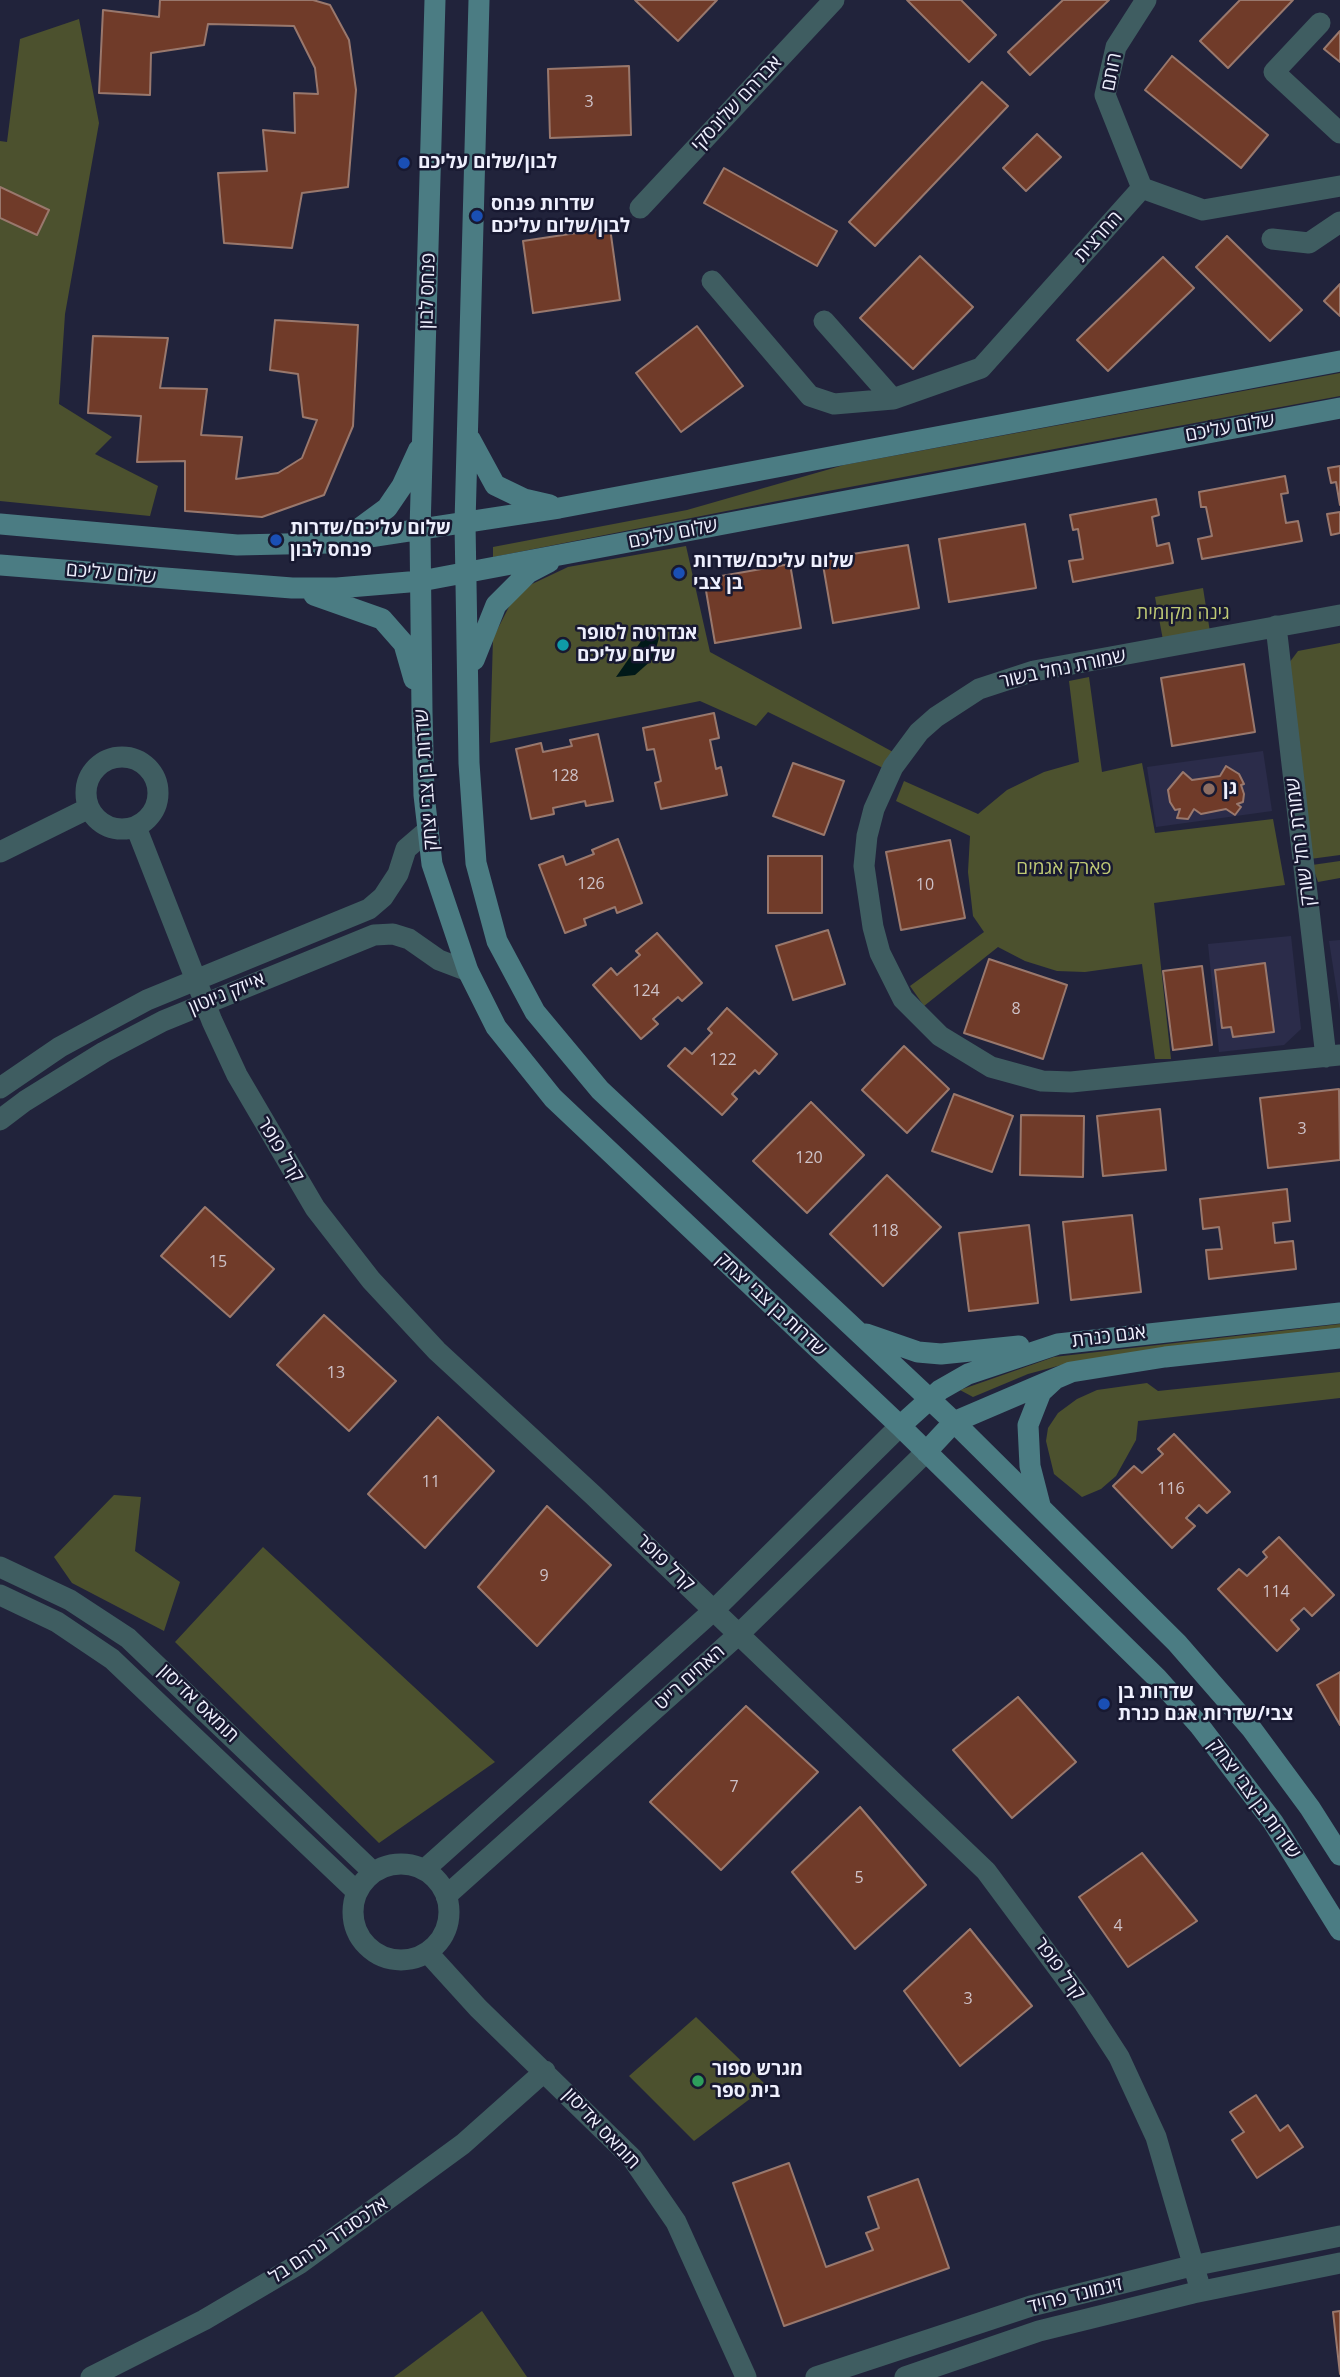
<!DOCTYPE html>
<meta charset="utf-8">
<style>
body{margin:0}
canvas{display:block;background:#21233b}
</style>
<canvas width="1340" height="2377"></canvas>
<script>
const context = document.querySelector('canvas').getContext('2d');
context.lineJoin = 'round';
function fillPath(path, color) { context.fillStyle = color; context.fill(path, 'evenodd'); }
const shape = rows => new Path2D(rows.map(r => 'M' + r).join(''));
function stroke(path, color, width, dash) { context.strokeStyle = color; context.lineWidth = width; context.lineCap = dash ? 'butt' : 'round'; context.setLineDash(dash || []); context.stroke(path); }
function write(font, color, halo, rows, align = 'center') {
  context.font = font + ' "Open Sans",Heebo,sans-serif'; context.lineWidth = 5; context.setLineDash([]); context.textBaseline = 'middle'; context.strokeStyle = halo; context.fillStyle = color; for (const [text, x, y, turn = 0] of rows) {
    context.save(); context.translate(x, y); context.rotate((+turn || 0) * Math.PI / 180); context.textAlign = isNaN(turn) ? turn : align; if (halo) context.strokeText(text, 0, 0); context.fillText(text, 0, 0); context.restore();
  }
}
const built = shape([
 [1263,751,1272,811,1156,827,1147,767],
 [1291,936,1301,1029,1284,1045,1219,1052,1208,944],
 [1340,940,1340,1011,1329,941]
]);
const green = shape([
 [79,19,99,123,65,314,59,404,112,437,95,454,158,486,150,516,0,501,0,141,7,142,20,39],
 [1340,373,1340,396,828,491,493,557,493,547,687,510,844,465],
 [686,546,710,652,893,752,883,768,768,712,756,726,700,701,490,743,493,638,513,599,532,584,568,567],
 [1203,588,1210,632,1163,640,1155,597],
 [1340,643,1340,855,1310,859,1283,671,1298,651],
 [1089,677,1102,772,1142,763,1155,833,1273,819,1285,885,1154,903,1171,1059,1155,1059,1142,964,1085,972,1057,971,1025,961,998,947,924,1006,910,986,984,932,973,916,968,872,970,836,896,801,904,781,978,814,1007,790,1044,772,1079,762,1069,681],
 [1340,861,1340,878,1318,882,1312,865],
 [1340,1324,1340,1331,1065,1364,1028,1374,973,1397,960,1390,1054,1357],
 [1340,1372,1340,1398,1138,1421,1136,1440,1116,1476,1101,1489,1082,1497,1054,1474,1046,1441,1048,1428,1058,1413,1077,1399,1097,1390,1147,1383,1158,1391],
 [114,1495,141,1497,135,1551,180,1582,164,1631,72,1583,54,1557],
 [263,1547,495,1762,379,1843,175,1642],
 [696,2017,767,2086,694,2141,629,2076],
 [482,2311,527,2377,394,2377]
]);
const water = shape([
 [653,624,659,638,653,659,635,675,616,677]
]);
const building = shape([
 [160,0,313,0,330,5,349,40,356,90,348,187,302,193,292,248,224,243,218,173,267,171,263,130,295,133,294,93,318,94,315,68,294,26,208,24,204,45,151,53,150,95,99,93,103,10,159,17,160,0],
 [635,0,717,0,678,41,635,0],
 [907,0,961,0,996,35,969,62,907,0],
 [1063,0,1109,0,1030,75,1008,52,1063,0],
 [1240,0,1293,0,1228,68,1200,41,1240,0],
 [1340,31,1340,62,1324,49,1340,31],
 [1172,56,1268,135,1241,168,1145,90,1172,56],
 [629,66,631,135,550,138,548,69,629,66],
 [982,82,1008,106,875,246,849,222,982,82],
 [1037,134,1061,157,1026,191,1003,168,1037,134],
 [724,168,837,231,817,266,704,203,724,168],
 [0,187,49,210,37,235,0,218,0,187],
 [610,228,620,300,533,313,523,241,610,228],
 [1227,236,1302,310,1270,341,1196,267,1227,236],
 [920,256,973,307,913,369,860,318,920,256],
 [1163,257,1194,288,1108,371,1077,340,1163,257],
 [1340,284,1340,316,1324,301,1340,284],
 [275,320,358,325,353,426,324,495,262,517,185,511,185,461,137,462,141,416,88,413,93,336,168,338,160,388,207,389,201,435,242,437,236,479,278,473,302,458,317,420,303,417,298,374,270,370,275,320],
 [697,326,743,386,681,432,636,373,697,326],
 [1340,466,1340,505,1336,482,1331,483,1328,468,1340,466],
 [1285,476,1288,493,1281,494,1286,523,1298,521,1302,541,1202,559,1198,539,1212,536,1206,507,1201,507,1199,492,1285,476],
 [1156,499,1159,515,1152,517,1157,546,1169,543,1173,563,1073,582,1069,561,1083,559,1078,529,1073,530,1070,515,1156,499],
 [1340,512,1340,533,1331,535,1327,514,1340,512],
 [1025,524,1036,588,949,602,939,539,1025,524],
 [908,545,919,608,833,623,822,559,908,545],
 [790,564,801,628,715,643,704,579,790,564],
 [1244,664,1255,732,1172,746,1161,678,1244,664],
 [714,713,719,738,710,740,716,769,721,767,727,795,661,809,655,783,661,781,654,749,647,750,643,728,714,713],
 [598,734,613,801,586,806,585,801,553,808,554,814,531,819,516,749,541,743,543,752,572,746,570,740,598,734],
 [793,763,844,781,824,835,773,816,793,763],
 [1226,766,1239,774,1244,784,1241,785,1244,794,1243,802,1237,804,1241,807,1235,815,1226,809,1201,814,1194,809,1188,819,1177,818,1180,809,1175,810,1170,802,1168,790,1183,772,1192,780,1220,776,1226,766],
 [618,839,642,903,617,913,615,907,584,919,586,925,565,933,539,865,563,856,566,865,594,854,592,850,618,839],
 [950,840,965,918,901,930,886,852,950,840],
 [768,856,822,856,822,913,768,913,768,856],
 [828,930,845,984,793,1000,776,946,828,930],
 [657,933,702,983,682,1001,678,997,653,1019,658,1024,641,1039,593,985,611,968,617,975,640,955,636,951,657,933],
 [989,959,1067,985,1043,1059,964,1033,989,959],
 [1265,963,1274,1032,1233,1037,1231,1027,1222,1028,1215,970,1265,963],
 [1202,966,1212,1045,1173,1050,1163,971,1202,966],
 [727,1008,777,1054,759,1074,755,1070,732,1094,737,1099,722,1115,668,1066,685,1048,692,1054,712,1033,708,1029,727,1008],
 [904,1046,949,1089,907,1133,862,1090,904,1046],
 [1339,1089,1340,1160,1268,1168,1260,1098,1339,1089],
 [954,1094,1013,1116,992,1172,932,1151,954,1094],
 [811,1102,864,1155,807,1213,753,1161,811,1102],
 [1160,1109,1166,1170,1103,1176,1097,1116,1160,1109],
 [1021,1115,1084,1116,1083,1177,1020,1175,1021,1115],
 [887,1175,941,1227,883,1286,830,1234,887,1175],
 [1287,1189,1290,1221,1273,1223,1275,1243,1293,1241,1296,1269,1209,1279,1206,1250,1222,1249,1219,1227,1203,1229,1200,1199,1287,1189],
 [205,1207,274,1269,230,1317,161,1256,205,1207],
 [1132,1215,1141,1292,1071,1300,1063,1222,1132,1215],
 [1029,1225,1038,1303,969,1311,959,1233,1029,1225],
 [324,1315,396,1381,349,1431,277,1365,324,1315],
 [438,1417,494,1471,425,1548,368,1494,438,1417],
 [1174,1434,1230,1492,1207,1513,1199,1505,1186,1518,1195,1526,1172,1548,1113,1486,1134,1466,1142,1473,1163,1454,1158,1449,1174,1434],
 [547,1506,611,1565,537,1646,478,1587,547,1506],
 [1279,1537,1334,1595,1312,1616,1304,1608,1291,1620,1299,1629,1277,1651,1218,1589,1239,1569,1247,1576,1267,1557,1263,1552,1279,1537],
 [1340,1672,1340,1725,1317,1685,1340,1672],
 [1018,1697,1076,1762,1012,1818,953,1750,1018,1697],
 [746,1706,818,1772,721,1870,650,1802,746,1706],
 [860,1807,926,1885,855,1949,792,1872,860,1807],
 [1142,1853,1197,1921,1128,1967,1079,1897,1142,1853],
 [970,1929,1032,2006,960,2066,904,1991,970,1929],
 [1256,2095,1280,2131,1288,2125,1303,2147,1257,2178,1232,2140,1244,2132,1230,2112,1256,2095],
 [789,2163,826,2267,873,2250,866,2233,879,2228,868,2197,918,2179,949,2268,784,2326,733,2183,789,2163],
 [1340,2311,1340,2374,1333,2312,1340,2311]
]);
const street = shape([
 [1320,23,1274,72,1340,133],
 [1142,188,1105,95,1116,47,1146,0],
 [640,208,834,0],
 [1272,239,1309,243,1340,222],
 [712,281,810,396,834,404,893,399,981,368,1142,188,1203,210,1340,186],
 [824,321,893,399],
 [1340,615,1034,671,979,689,936,717,919,732,893,767,874,809,867,836,864,866,873,927,880,953,903,999,940,1036,991,1067,1042,1081,1071,1082,1340,1055],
 [1276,626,1326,1057],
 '86 793a36 36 0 1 1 72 0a36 36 0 1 1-72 0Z',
 [136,827,212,1021,237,1075,315,1208,371,1280,437,1351,593,1495,986,1871,1084,2003,1119,2057,1156,2137,1201,2291],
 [0,852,89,808],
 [0,1088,60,1047,147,1000,369,909,383,897,398,874,406,849,427,831],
 [0,1120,25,1101,104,1052,163,1021,374,935,393,934,409,939,439,960,468,971],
 [0,1567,70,1600,128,1638,373,1872],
 [0,1595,57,1622,112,1659,357,1892],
 '353 1912a48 48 0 1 1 96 0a48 48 0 1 1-96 0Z',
 [424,1870,714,1610,900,1426],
 [446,1896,739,1634,926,1452],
 [428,1953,478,2008,632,2158,676,2222,746,2377],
 [91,2377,204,2320,299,2264,463,2144,545,2071],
 [816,2377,1031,2306,1187,2267,1340,2236],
 [905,2377,1039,2331,1193,2293,1340,2263]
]);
const secondary = shape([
 [435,0,420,530,422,712,424,795,432,864,468,971,496,1027,553,1098,900,1426,1157,1678,1199,1725,1273,1822,1340,1930],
 [479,0,465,523,469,763,476,863,497,941,535,1012,600,1090,954,1422,1177,1643,1251,1728,1310,1808,1340,1855],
 [470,439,495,485,524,499,550,505],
 [0,524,237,545,330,543,559,508,1340,361],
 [349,536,387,508,402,486,419,449],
 [0,565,292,588,337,588,421,581,1340,408],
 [314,595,382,619,404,644,414,679],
 [474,660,496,605,528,573,549,562],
 [866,1334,918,1352,941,1354,1019,1346],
 [900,1426,940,1390,968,1374,1058,1344,1340,1313],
 [926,1452,954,1422,1071,1372,1165,1357,1340,1338],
 [1040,1505,1030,1466,1028,1425,1041,1392,1055,1379]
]);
const markers = [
 [404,163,7,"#1a4fb4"],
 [477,216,7,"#1a4fb4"],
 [276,540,7,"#1a4fb4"],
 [679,573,7,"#1a4fb4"],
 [563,645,7,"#0f9aa8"],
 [1209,789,7,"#8d6e63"],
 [1104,1704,7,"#1a4fb4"],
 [698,2081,7,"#2e9e5b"]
];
const numberNames = [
 ["3",589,102],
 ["128",565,776],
 ["126",591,884],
 ["10",925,885],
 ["124",646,991],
 ["8",1016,1009],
 ["122",723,1060],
 ["3",1302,1129],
 ["120",809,1158],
 ["118",885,1231],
 ["15",218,1262],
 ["13",336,1373],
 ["11",431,1482],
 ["116",1171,1489],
 ["9",544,1576],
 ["114",1276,1592],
 ["7",734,1787],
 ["5",859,1878],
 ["4",1118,1926],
 ["3",968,1999]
];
const streetNames = [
 ["רותם",1112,72,-79],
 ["אברהם שלונסקי",737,104,-47],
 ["החרצית",1099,237,-48],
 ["פנחס לבון",428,291,-88],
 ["שלום עליכם",1230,428,-10],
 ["שלום עליכם",673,534,-11],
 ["שלום עליכם",111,574,5],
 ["שמורת נחל בשור",1063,669,-12],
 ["שדרות בן צבי יצחק",427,780,-94],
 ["שמורת נחל שורק",1301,842,-97],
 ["אייזק ניוטון",227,994,-22],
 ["קרל פופר",280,1150,59],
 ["שדרות בן צבי יצחק",771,1305,43],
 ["אגם כנרת",1109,1337,-7],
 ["קרל פופר",665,1563,44],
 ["האחים רייט",690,1678,-42],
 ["תומאס אדיסון",198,1704,44],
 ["שדרות בן צבי יצחק",1254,1799,54],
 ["קרל פופר",1059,1969,54],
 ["תומאס אדיסון",601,2129,47],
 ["אלכסנדר גרהם בל",329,2241,-34],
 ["זיגמונד פרויד",1075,2296,-14]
];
const poiNames = [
 ["לבון/שלום עליכם",418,163],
 ["שדרות פנחס",491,205],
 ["לבון/שלום עליכם",491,227],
 ["שלום עליכם/שדרות",290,529],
 ["פנחס לבון",290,551],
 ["שלום עליכם/שדרות",693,562],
 ["בן צבי",693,584],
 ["אנדרטה לסופר",577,634],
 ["שלום עליכם",577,656],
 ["גן",1223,789],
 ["שדרות בן",1118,1693],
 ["צבי/שדרות אגם כנרת",1118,1715],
 ["מגרש ספור",712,2070],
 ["בית ספר",712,2092]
];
const parkNames = [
 ["גינה מקומית",1183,614],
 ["פארק אגמים",1064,869]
];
fillPath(built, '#2b2c4a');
fillPath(green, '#4c512e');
fillPath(water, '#011919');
fillPath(building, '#703b29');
stroke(building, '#99786d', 2);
stroke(street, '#3f5d61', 21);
stroke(secondary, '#4b7c83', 21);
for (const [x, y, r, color] of markers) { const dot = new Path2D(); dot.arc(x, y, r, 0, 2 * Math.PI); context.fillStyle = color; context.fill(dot); stroke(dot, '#181931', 2.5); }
write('16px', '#cec2c8', null, numberNames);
write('19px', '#eeeffd', '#181931', streetNames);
write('bold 19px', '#eeeffd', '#181931', poiNames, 'left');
write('19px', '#bfca75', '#181931', parkNames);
</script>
